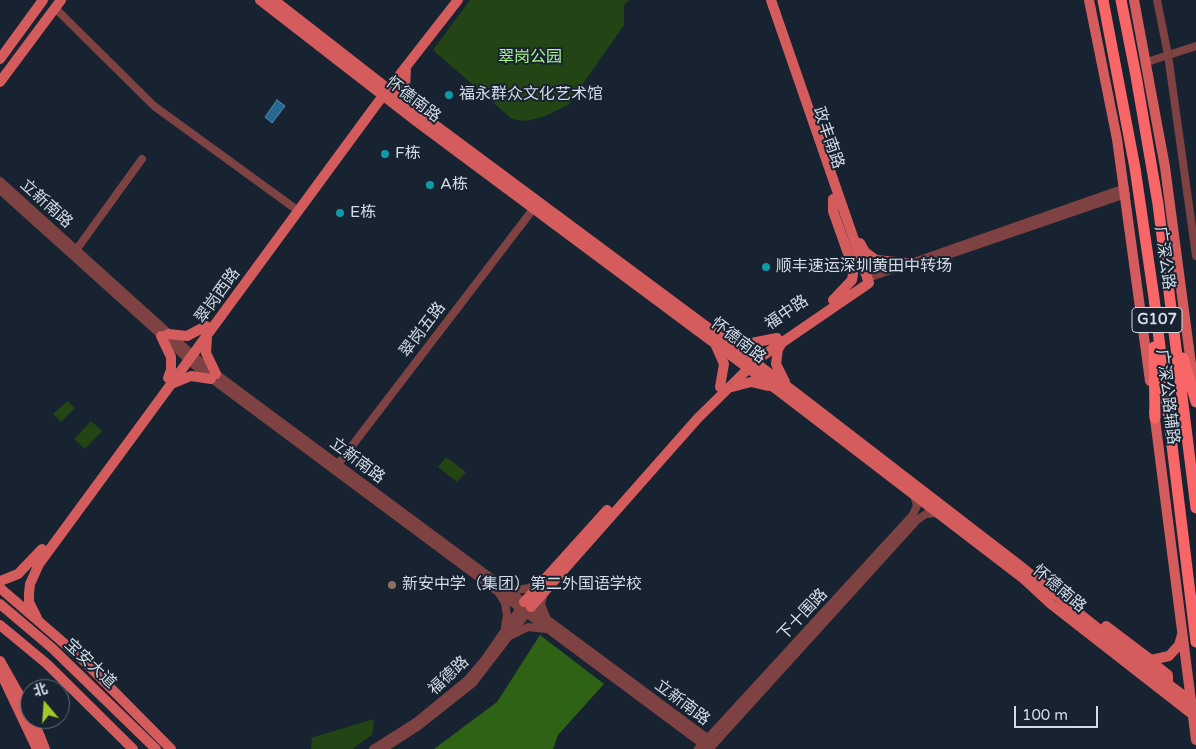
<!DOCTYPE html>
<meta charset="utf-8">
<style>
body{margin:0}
#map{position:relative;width:1196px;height:749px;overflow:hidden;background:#172330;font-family:"Varela Round","Noto Sans SC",sans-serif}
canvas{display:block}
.north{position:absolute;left:20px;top:679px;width:50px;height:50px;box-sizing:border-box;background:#172330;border:1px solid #636d78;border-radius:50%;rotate:342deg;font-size:14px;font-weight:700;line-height:20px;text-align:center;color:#d4dbe5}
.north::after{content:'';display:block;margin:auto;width:18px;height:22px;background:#a2c928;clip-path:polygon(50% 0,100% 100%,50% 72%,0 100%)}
.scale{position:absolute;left:1014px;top:706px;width:84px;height:22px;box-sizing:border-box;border:2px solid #d4dbe5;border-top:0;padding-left:6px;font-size:15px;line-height:18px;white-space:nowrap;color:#d4dbe5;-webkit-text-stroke:4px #172330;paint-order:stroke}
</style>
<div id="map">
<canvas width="1196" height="749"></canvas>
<div class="north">北</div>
<div class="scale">100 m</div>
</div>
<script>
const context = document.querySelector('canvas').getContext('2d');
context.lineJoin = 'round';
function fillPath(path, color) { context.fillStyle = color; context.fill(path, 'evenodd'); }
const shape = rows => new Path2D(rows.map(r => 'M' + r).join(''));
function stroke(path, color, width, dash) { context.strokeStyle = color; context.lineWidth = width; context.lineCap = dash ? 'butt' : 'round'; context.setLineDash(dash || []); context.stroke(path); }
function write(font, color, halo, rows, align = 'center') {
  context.font = font + ' "Varela Round","Noto Sans SC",sans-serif'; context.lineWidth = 4; context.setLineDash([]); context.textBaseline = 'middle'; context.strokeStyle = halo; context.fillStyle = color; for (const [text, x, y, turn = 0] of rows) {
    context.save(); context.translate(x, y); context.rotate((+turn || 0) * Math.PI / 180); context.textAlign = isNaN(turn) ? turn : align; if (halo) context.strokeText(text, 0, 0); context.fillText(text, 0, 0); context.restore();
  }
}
const green = shape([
 [470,0,629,0,624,5,624,25,568,105,543,117,526,121,512,119,433,50],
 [67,401,75,408,61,422,53,414],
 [91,421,102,431,85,449,74,439],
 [446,457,466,472,457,482,438,467],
 [374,719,372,735,352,749,311,749,312,740,310,739,314,737]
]);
const forest = shape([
 [540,635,604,684,558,735,553,749,434,749,497,702]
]);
const water = shape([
 [277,100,285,106,272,123,265,117,277,100]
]);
const minor = shape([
 [1157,0,1168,55,1196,256],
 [55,8,154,106,293,207],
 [1147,62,1196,46],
 [0,181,204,365,714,743],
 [0,190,201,371,709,749],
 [74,253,142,159],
 [942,257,1126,194],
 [868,278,1125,188],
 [335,468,534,208],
 [505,587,517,590,529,588,539,583],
 [499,593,505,603,507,615,505,627],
 [544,593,541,604,546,617],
 [512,635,528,627,546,629],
 [712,746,917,520,926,514,937,513],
 [373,749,417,721,467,680,485,659,523,604],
 [383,749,416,728,473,683,530,609],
 [698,749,912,516,917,506,914,495]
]);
const major = shape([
 [260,0,416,121,780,392,1024,579,1051,604,1192,714],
 [274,0,419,113,792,390,1019,565,1147,668],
 [1089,0,1117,139,1150,381],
 [1134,0,1165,167,1193,379],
 [0,59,43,0],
 [406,68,405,88,414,106],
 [0,82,61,0],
 [833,199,833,211,850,259,853,274,852,280,833,300],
 [860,243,865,252,876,260,906,263],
 [168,334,187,336,206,326],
 [161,336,171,357,171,370,168,378],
 [727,337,751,343,777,338],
 [207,338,206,353,216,374],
 [782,343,778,349,776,364,785,382],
 [716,346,724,364,720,387],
 [174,383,191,376,211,379],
 [732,387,751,382,768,386],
 [1154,411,1196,740],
 [0,581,18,574,42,549],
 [0,588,80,657,171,749],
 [524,602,607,510],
 [0,604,52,648,156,749],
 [531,607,698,418,758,359,869,283,771,0],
 [37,618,29,602,29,594,30,584,39,564,376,105,458,0],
 [0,625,47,664,133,749],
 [1106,626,1151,660,1169,656,1179,645,1182,635],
 [1148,659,1168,675,1168,682,1162,686],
 [0,661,30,714],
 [0,671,37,749],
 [33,719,45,749]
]);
const highway = shape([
 [1103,0,1135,168,1154,298,1196,642],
 [1121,0,1136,76,1158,204,1196,508],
 [1154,347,1155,418],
 [1183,358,1196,402]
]);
const majorBridge = shape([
 [1147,668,1196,705]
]);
const markers = [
 [449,95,5,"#0f9aa8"],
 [385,154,5,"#0f9aa8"],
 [430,185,5,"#0f9aa8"],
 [340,213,5,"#0f9aa8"],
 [766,267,5,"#0f9aa8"],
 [392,585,5,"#8d6e63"]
];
const shields = [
 [1157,320,50]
];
const shieldNames = [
 ["G107",1157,320]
];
const parkNames = [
 ["翠岗公园",530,58]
];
const poiNames = [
 ["福永群众文化艺术馆",459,95],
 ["F栋",395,154],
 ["A栋",440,185],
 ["E栋",350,213],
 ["顺丰速运深圳黄田中转场",776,267],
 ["新安中学（集团）第二外国语学校",402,585]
];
const streetNames = [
 ["怀德南路",413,100,37],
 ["政丰南路",828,138,71],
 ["立新南路",46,204,42],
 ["广深公路",1164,258,82],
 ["翠岗西路",218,296,-54],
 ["福中路",787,313,-34],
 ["翠岗五路",423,330,-53],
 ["怀德南路",738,341,37],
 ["广深公路辅路",1167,397,83],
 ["立新南路",357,461,37],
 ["怀德南路",1059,589,40],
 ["下十围路",803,615,-47],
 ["宝安大道",90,664,43],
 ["福德路",449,676,-43],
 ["立新南路",682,703,37]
];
fillPath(green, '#234515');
fillPath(forest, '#2e6215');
fillPath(water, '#246893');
stroke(water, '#598aac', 1);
stroke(minor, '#7d4241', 8);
stroke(major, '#d55c5d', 10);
stroke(highway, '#f96668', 11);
stroke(majorBridge, '#d55c5d', 10);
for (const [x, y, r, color] of markers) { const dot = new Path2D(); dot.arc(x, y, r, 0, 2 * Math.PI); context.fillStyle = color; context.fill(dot); stroke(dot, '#172330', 2); }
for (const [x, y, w] of shields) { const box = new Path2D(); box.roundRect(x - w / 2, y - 12.5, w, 25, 4); context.fillStyle = '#172330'; context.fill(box); stroke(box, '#d4dbe5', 1); }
write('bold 15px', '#d4dbe5', null, shieldNames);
write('16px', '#acf590', '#172330', parkNames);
write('16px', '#d4dbe5', '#172330', poiNames, 'left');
write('16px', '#d4dbe5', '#172330', streetNames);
</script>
